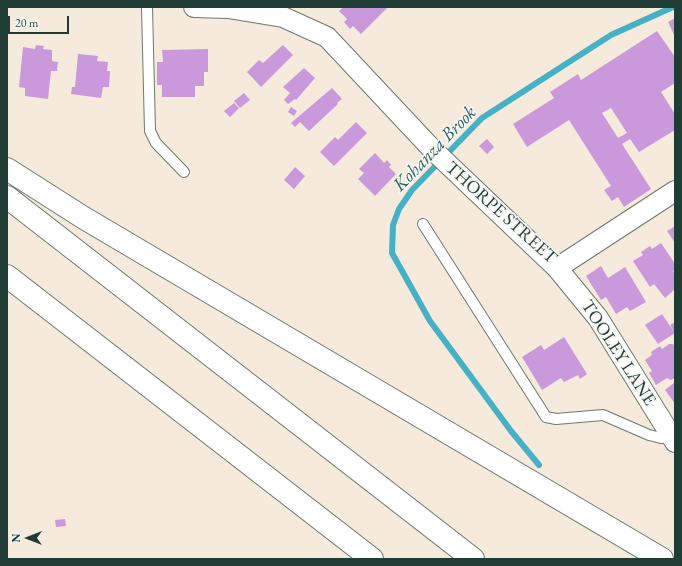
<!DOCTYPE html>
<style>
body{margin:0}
#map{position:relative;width:682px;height:566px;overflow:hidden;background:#f5eadb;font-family:"EB Garamond",serif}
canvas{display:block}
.frame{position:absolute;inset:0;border:8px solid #1f3d34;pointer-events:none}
.north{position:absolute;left:8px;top:518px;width:40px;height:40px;-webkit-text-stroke:3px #f6f6f2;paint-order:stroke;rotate:270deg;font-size:11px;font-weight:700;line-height:16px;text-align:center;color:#1f3d34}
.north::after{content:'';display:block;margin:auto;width:14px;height:18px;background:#1f3d34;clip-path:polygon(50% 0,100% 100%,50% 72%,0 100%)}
.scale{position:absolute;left:8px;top:16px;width:61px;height:18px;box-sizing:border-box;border:2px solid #1f3d34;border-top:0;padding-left:5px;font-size:12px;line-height:14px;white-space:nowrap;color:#1f3d34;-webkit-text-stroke:3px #f6f6f2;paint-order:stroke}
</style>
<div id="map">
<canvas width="682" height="566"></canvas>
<div class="frame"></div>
<div class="north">N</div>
<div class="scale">20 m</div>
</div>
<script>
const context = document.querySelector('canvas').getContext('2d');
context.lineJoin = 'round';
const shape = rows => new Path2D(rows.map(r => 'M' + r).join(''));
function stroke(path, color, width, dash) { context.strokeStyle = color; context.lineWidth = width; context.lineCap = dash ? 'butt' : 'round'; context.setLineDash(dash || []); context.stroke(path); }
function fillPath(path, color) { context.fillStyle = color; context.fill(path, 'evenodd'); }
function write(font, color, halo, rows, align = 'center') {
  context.font = font + ' "EB Garamond",serif'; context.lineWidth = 3.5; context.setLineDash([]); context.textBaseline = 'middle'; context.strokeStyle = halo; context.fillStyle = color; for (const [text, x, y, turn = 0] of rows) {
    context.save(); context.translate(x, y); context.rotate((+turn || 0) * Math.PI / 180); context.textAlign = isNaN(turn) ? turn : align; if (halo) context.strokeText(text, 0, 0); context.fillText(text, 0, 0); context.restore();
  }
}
const stream = shape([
 [539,465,511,431,430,321,392,253,393,225,399,209,412,190,482,118,611,35,673,7]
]);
const building = shape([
 [344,7,388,7,361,34,353,26,350,29,344,22,347,19,339,11],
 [675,18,675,37,668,22],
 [657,31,675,57,675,83,661,92,675,114,675,130,639,152,630,139,622,144,651,189,624,207,618,197,612,201,604,190,611,186,569,120,527,147,513,124,554,98,550,92,578,74,581,80],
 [611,108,627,133,618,138,602,113],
 [36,45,44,46,43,49,52,50,52,61,58,62,57,71,51,71,48,99,25,96,25,88,19,87,23,47,35,49],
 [283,45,293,55,261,87,247,72,259,60,263,63],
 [208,49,208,72,204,72,204,86,195,86,195,97,162,97,162,85,157,85,157,62,163,62,162,50],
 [78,54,98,56,97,61,108,62,107,71,110,71,109,87,103,87,101,98,71,94,72,87,75,87],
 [304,68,315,78,296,100,295,99,288,104,284,100,290,93,283,87],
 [332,88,342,99,337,103,338,104,309,131,300,122,295,127,291,123],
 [244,93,250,100,240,108,234,101],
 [234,103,239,108,230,117,224,111],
 [291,107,297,111,294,116,288,112],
 [356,122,367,133,334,166,320,152,335,137,338,140],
 [487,139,494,147,487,154,479,146],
 [375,153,384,163,387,160,391,165,389,167,396,174,375,196,358,179,364,173,359,169],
 [295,167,305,176,294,189,284,180],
 [675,226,675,243,667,231],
 [661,243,675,264,675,270,673,271,675,275,675,289,665,298,654,284,650,287,633,261,643,255,641,252,650,246,652,249],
 [601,266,608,278,625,267,646,302,630,311,627,307,616,314,606,297,601,300,586,276],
 [662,314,674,332,670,325,675,322,675,333,658,344,645,325],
 [564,337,587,374,580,379,578,375,564,382,561,378,542,390,522,357,541,345,544,350],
 [669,344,673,344,675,348,675,378,671,380,667,378,656,385,649,373,652,371,645,360,652,355,651,352,660,346,662,349],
 [675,382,675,404,665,390],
 [65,519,66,526,56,527,55,520]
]);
const lane = shape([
 [147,7,150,131,156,143,184,172],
 [423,224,546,417,556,419,603,415,649,435,661,438,672,437]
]);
const street = shape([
 [194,7,228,8,283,17,327,37,432,149,557,268,598,318,675,442],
 [557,268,675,191]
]);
const highway = shape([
 [7,169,84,218,662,559],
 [7,197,473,559],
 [7,276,372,559]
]);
const streetNames = [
 ["THORPE STREET",501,213,42],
 ["TOOLEY LANE",618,353,57]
];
const waterNames = [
 ["Kohanza Brook",435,149,-46]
];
stroke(stream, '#46b1c4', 6);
fillPath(building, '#ca99dc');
stroke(lane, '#6a7a6e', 12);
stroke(street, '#6a7a6e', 22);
stroke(highway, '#6a7a6e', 24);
stroke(lane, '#fff', 10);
stroke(street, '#fff', 20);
stroke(highway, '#fff', 22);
write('18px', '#1f3d34', '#f6f6f2', streetNames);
write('italic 19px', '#2b605f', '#f6f6f2', waterNames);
</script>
